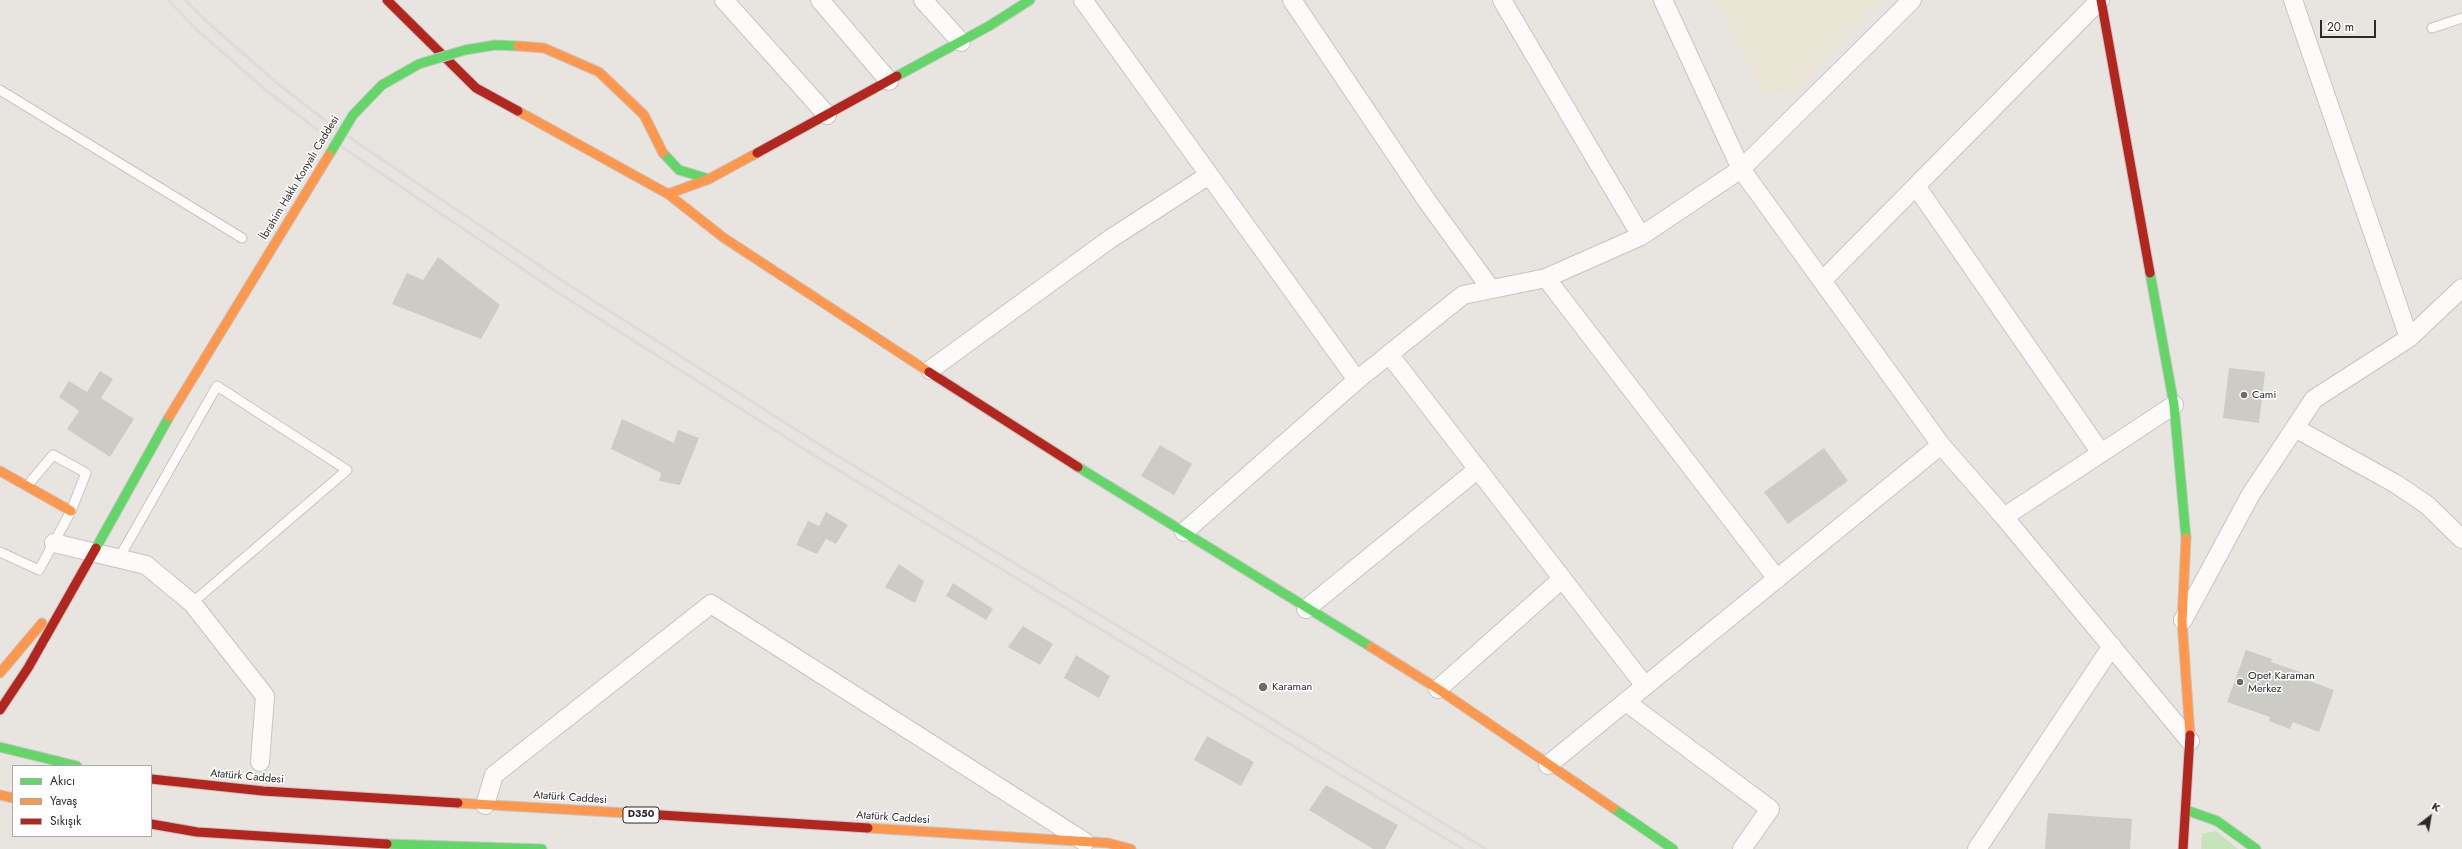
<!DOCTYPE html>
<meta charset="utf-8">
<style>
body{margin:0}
#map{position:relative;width:2462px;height:849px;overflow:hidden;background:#e8e5e0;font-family:Jost,sans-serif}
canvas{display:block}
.legend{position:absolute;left:12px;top:765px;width:140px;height:72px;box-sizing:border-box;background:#fff;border:1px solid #aaa;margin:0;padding:5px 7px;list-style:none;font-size:12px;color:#2a2a2a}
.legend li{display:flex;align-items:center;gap:8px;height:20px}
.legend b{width:20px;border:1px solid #aaa}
.north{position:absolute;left:2410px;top:797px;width:40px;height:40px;-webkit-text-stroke:3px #fff;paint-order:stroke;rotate:31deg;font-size:11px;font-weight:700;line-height:16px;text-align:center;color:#2a2a2a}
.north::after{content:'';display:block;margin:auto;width:14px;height:18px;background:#2a2a2a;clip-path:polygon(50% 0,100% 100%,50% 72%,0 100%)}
.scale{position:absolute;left:2320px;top:20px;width:56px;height:18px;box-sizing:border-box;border:2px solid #2a2a2a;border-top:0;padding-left:5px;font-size:12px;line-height:14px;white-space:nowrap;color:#2a2a2a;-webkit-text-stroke:3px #fff;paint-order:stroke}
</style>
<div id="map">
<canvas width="2462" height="849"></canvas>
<ul class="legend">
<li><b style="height:5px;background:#63d668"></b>Akıcı</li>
<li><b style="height:5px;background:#ff974d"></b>Yavaş</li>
<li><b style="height:5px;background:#b3261e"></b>Sıkışık</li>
</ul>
<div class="north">K</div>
<div class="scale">20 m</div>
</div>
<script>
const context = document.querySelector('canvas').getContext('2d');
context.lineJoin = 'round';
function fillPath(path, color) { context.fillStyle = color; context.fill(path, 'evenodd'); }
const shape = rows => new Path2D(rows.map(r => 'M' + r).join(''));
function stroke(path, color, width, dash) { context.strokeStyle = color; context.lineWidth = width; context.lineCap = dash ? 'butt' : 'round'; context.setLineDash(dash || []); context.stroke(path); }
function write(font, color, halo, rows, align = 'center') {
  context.font = font + ' Jost,sans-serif'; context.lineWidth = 3; context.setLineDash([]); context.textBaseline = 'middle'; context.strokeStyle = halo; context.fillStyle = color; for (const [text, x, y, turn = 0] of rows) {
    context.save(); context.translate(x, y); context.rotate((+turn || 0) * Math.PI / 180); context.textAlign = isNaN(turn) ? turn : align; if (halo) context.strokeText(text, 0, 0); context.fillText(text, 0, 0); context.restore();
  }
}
const education = shape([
 [1714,0,1879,0,1789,95,1763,92]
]);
const green = shape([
 [2216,831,2238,849,2201,849,2202,834]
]);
const building = shape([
 [438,257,500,305,481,339,392,304,407,273,423,280],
 [2229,368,2265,372,2259,423,2223,418],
 [100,371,113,379,101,398,134,419,110,457,67,429,79,411,59,397,69,381,87,392],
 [622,419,674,443,678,430,699,438,680,485,659,481,661,473,611,449],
 [1160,445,1192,464,1174,495,1141,476],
 [1824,448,1848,481,1788,524,1764,492],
 [826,512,848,525,836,544,826,539,817,554,796,545,808,521,819,526],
 [899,564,924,581,915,603,885,587],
 [953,583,993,609,986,620,946,596],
 [1023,626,1053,644,1040,665,1008,647],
 [2246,650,2272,659,2271,662,2309,675,2307,680,2334,690,2319,732,2293,722,2290,729,2269,721,2270,717,2227,702],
 [1076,655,1110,676,1099,698,1064,678],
 [1207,736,1254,762,1241,786,1194,760],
 [1326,785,1398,825,1385,849,1373,849,1309,810],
 [2048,813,2132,819,2130,849,2045,849]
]);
const lane = shape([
 [2432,28,2462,18],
 [0,90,242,238],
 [0,552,39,570,71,511,86,473,53,455,27,486],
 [119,558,217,386,347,470,192,603]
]);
const street = shape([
 [724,0,827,115],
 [820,0,889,81],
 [923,0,961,42],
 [1083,0,1357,380],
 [1292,0,1427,201,1491,289],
 [1502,0,1641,236],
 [1663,0,1741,169,1941,445,2004,517,2190,741],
 [2293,0,2409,338],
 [1916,186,2101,453],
 [1546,278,1777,579],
 [1822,281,2100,0],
 [1389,354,1645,686],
 [930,370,1110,239,1209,175],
 [2295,428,2396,484,2427,505,2462,539],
 [2004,517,2174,405],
 [1184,532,1357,380,1463,295,1546,278,1641,236,1741,169,1912,0],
 [54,543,146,565,192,603,265,696,260,762],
 [1306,609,1478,469],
 [2183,620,2251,494,2314,399,2409,338,2462,288],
 [1438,689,1562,579],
 [1626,702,1770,809,1742,849],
 [1548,765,1941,445],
 [485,805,494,775,711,604,1085,842],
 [1977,849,2112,646]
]);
const fast = shape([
 [897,76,989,26,1030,0],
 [663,153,679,170,709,179],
 [2150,273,2174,405,2186,538],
 [1078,467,1371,647],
 [96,548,169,417],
 [0,747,77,766],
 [1613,808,1673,849],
 [2186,810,2217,821,2256,849],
 [387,844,542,849]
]);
const slow = shape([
 [518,111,668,194,709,179,757,153],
 [668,194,724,238,929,372],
 [0,471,71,511],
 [2186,538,2182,621,2190,735],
 [1371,647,1438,689,1613,808],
 [0,673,42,623],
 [0,795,13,798],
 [458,803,644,814],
 [868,828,1108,843,1131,849]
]);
const jam = shape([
 [387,0,476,88,518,111],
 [2101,0,2150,273],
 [757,153,897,76],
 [929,372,1078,467],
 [0,710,28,668,96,548],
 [151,779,263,791,458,803],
 [644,814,868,828],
 [151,824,197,832,387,844],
 [2183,849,2190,735]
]);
const rail = shape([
 [168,0,198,31,267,91,324,135,557,292,820,459,1463,849],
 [185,0,207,22,277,83,331,125,564,282,828,450,1486,849]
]);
const fastBridge = shape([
 [329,155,353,115,382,85,419,64,465,50,495,45,518,46]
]);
const slowBridge = shape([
 [518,46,544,48,599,72,644,115,663,153],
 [169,417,329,155]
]);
const markers = [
 [2244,395,4,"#6c6b6a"],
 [2240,682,4,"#6c6b6a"],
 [1263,687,5,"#6c6b6a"]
];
const shields = [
 [641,815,36]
];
const shieldNames = [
 ["D350",641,815]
];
const streetNames = [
 ["İbrahim Hakkı Konyalı Caddesi",300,178,-59],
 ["Atatürk Caddesi",247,777,5],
 ["Atatürk Caddesi",570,798,4],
 ["Atatürk Caddesi",893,818,4]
];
const poiNames = [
 ["Cami",2252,395],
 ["Opet Karaman",2248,676],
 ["Merkez",2248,689],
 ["Karaman",1272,687]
];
fillPath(education, '#eae4d5');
fillPath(green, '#c8e2ba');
fillPath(building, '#cdcbc6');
stroke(lane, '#c6c4c5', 11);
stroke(street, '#c6c4c5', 20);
stroke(fast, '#c6c4c5', 11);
stroke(slow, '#c6c4c5', 11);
stroke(jam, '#c6c4c5', 11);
stroke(lane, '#fcfbfa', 9);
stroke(street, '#fcfbfa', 18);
stroke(fast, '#63d668', 9);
stroke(slow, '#ff974d', 9);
stroke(jam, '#b3261e', 9);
stroke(rail, '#deddde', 3);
stroke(fastBridge, '#c6c4c5', 11, []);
stroke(slowBridge, '#c6c4c5', 11, []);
stroke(fastBridge, '#63d668', 9);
stroke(slowBridge, '#ff974d', 9);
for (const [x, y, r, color] of markers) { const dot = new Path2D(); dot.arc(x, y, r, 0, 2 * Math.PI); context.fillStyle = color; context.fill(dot); stroke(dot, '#fff', 1.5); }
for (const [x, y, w] of shields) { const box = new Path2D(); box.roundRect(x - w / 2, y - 8, w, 16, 3); context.fillStyle = '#fff'; context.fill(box); stroke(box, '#2a2a2a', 1); }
write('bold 10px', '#2a2a2a', null, shieldNames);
write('11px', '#2a2a2a', '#fff', streetNames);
write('11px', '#2a2a2a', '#fff', poiNames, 'left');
</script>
